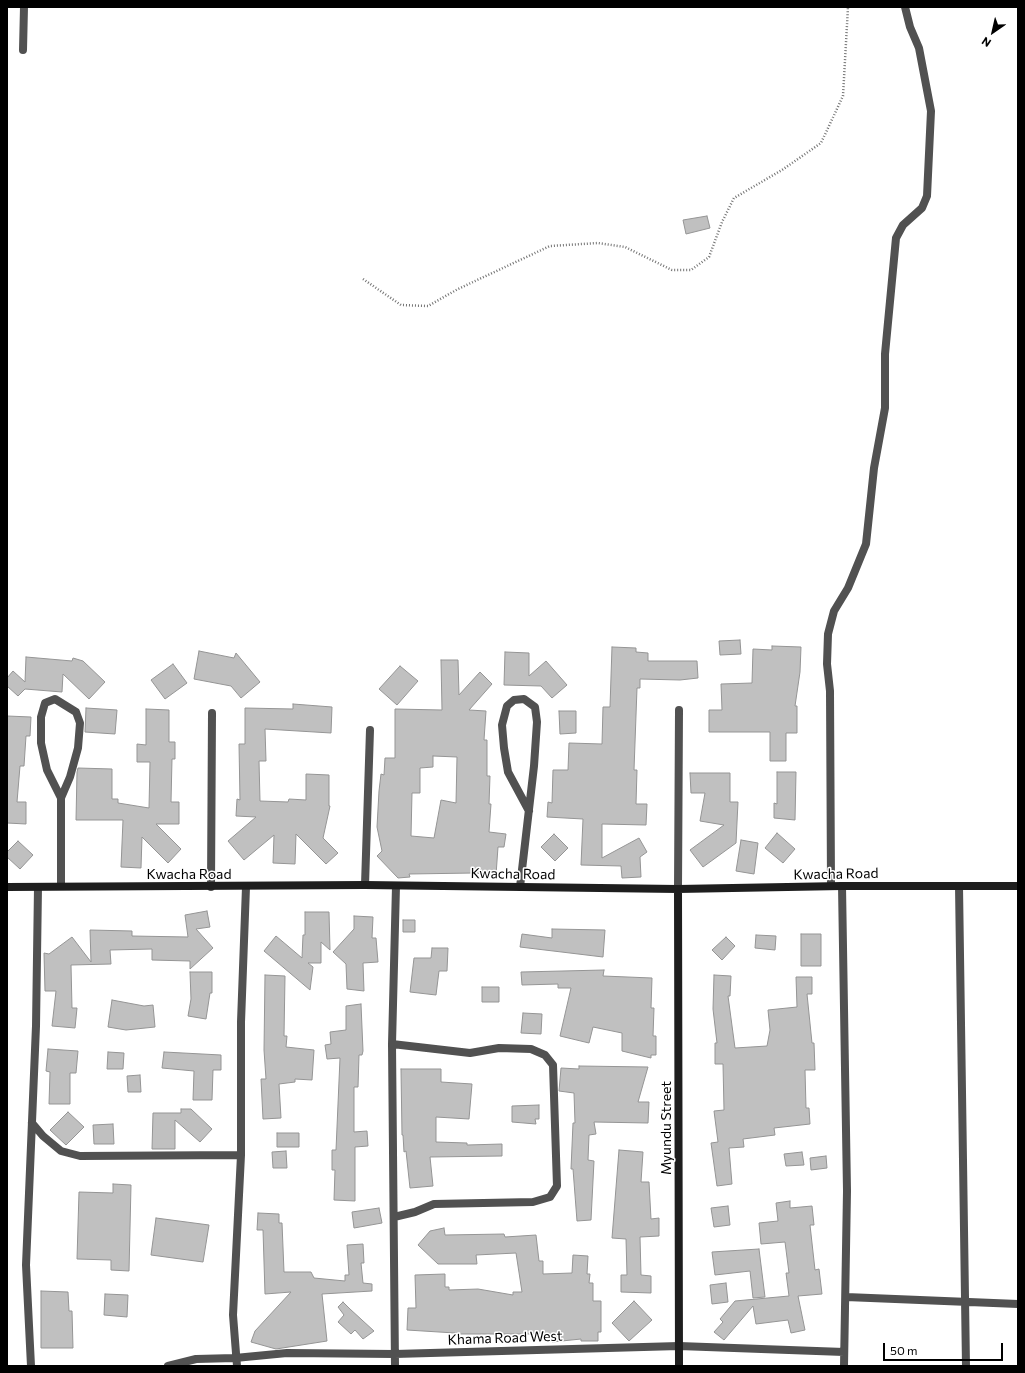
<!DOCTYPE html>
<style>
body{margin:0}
#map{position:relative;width:1025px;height:1373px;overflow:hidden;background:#fff;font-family:Commissioner,sans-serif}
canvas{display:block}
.frame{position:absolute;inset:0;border:8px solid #000;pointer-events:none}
.north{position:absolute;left:973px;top:12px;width:40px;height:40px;-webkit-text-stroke:3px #fff;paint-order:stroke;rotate:214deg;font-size:11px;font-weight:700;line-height:16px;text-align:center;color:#000}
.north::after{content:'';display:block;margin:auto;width:14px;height:18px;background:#000;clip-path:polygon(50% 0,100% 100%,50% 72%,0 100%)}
.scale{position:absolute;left:883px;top:1343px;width:120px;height:18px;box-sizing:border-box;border:2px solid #000;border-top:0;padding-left:5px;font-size:12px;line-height:14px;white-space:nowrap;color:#000;-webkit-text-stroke:3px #fff;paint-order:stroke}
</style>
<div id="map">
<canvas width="1025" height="1373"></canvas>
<div class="frame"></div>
<div class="north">N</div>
<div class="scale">50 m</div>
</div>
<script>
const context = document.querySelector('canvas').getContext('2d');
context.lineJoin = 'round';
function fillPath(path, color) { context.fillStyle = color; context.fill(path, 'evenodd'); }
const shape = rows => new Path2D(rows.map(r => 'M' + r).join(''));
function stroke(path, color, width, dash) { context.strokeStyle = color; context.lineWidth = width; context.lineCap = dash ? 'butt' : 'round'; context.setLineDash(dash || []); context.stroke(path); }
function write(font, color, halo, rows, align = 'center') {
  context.font = font + ' Commissioner,sans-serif'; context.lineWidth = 3; context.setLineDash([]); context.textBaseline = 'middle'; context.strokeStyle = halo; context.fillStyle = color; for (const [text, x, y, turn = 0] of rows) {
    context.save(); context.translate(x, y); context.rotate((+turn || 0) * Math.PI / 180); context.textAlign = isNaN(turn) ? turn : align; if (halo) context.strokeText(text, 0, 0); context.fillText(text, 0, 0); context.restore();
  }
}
const building = shape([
 [707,216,710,228,686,234,683,220,707,216],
 [740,640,741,654,720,655,719,641,740,640],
 [772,646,801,647,800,672,795,706,797,706,797,733,786,733,786,761,770,761,770,732,709,732,709,710,722,710,721,684,752,683,753,649,772,650,772,646],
 [612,647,636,648,636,652,648,653,648,661,697,661,698,678,680,680,640,679,640,688,637,688,634,770,637,770,636,804,647,804,646,825,602,824,602,858,639,838,647,852,640,857,641,877,622,878,621,866,581,865,583,819,547,817,548,802,552,803,553,770,568,770,569,743,602,744,603,707,610,707,612,647],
 [199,651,234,658,236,653,260,682,241,698,231,686,194,679,199,651],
 [505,652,529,653,529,676,546,661,567,685,552,698,541,686,504,685,505,652],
 [26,657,72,661,73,658,83,661,105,682,89,699,63,674,62,692,25,689,18,696,7,686,7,678,13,671,25,682,26,657],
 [441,660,458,660,459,695,480,672,492,684,469,710,486,711,484,740,487,740,487,776,490,776,489,804,491,804,489,832,506,834,504,847,498,847,496,875,474,873,409,874,410,877,398,878,377,856,382,851,377,827,379,791,381,774,384,775,385,758,395,758,395,709,442,710,441,660],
 [433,756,457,757,456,803,441,800,434,838,411,836,412,793,420,793,420,768,433,767,433,756],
 [173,664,187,683,165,699,151,680,173,664],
 [400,666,418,681,397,705,379,689,400,666],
 [293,704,332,707,331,733,265,729,266,761,259,761,260,801,288,802,289,799,306,800,306,774,329,775,329,806,330,806,323,838,338,853,326,864,296,834,295,864,273,863,274,835,244,860,228,841,256,817,236,816,237,799,240,800,239,744,245,744,245,708,293,709,293,704],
 [86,708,117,710,115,734,85,732,86,708],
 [146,709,169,710,169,742,175,742,175,759,172,759,171,802,179,802,179,824,156,824,181,849,168,863,142,837,141,868,121,867,123,820,76,820,77,772,78,768,112,769,112,799,118,799,118,803,149,808,150,762,137,762,137,744,146,745,146,709],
 [559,711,576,711,576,733,560,734,559,711],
 [7,716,31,717,30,736,26,736,24,766,20,766,17,802,26,802,26,824,7,823,7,716],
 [777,772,796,772,795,820,774,818,774,803,777,804,777,772],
 [690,773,730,773,730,802,738,802,736,843,703,867,690,850,724,825,700,821,705,793,691,793,690,773],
 [777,833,795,849,783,863,765,848,777,833],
 [554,834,568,848,555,861,541,847,554,834],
 [741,840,758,843,754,874,736,871,741,840],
 [18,841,33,855,20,869,7,857,7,852,18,841],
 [207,911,210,927,196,929,213,948,190,969,190,961,152,960,152,949,110,950,111,964,71,965,72,1008,77,1008,75,1028,52,1026,56,991,45,991,44,953,49,954,72,937,91,962,90,930,132,931,132,936,188,937,185,915,207,911],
 [305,912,329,912,330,950,321,942,321,963,308,963,313,967,310,990,264,951,276,936,302,958,303,935,305,935,305,912],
 [354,916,373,917,372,938,376,938,378,962,363,963,364,991,347,989,346,964,333,952,354,929,354,916],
 [403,920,415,920,415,932,403,932,403,920],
 [552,929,605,930,603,957,520,947,522,934,552,938,552,929],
 [801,934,821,934,821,966,801,966,801,934],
 [756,935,776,936,775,950,755,948,756,935],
 [726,937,735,946,722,960,712,950,726,937],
 [432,948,448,948,447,971,439,971,436,995,410,992,414,958,431,958,432,948],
 [604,970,603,976,652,978,651,1008,654,1008,653,1036,656,1036,656,1055,651,1055,651,1058,622,1051,622,1033,593,1027,589,1043,560,1036,571,988,558,988,558,984,522,985,521,972,604,970],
 [190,972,212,972,212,993,210,993,206,1019,188,1016,191,999,190,972],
 [265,975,285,976,284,1036,287,1036,286,1047,314,1050,312,1080,295,1079,295,1082,279,1084,281,1118,263,1119,261,1079,266,1079,264,1050,265,975],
 [714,975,731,976,730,996,728,996,735,1048,767,1046,770,1030,768,1010,797,1007,796,977,812,977,812,994,807,994,812,1043,814,1043,815,1070,805,1070,806,1108,809,1108,810,1124,774,1128,775,1135,743,1139,744,1147,729,1148,732,1184,717,1186,711,1143,718,1142,714,1111,724,1110,723,1064,715,1064,715,1043,717,1043,713,1009,714,975],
 [482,987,499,987,499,1002,482,1002,482,987],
 [112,1000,144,1006,153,1005,155,1027,126,1030,108,1027,112,1000],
 [361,1004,363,1051,362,1055,359,1055,358,1087,354,1087,354,1132,367,1131,368,1146,355,1147,355,1201,334,1200,335,1170,332,1170,332,1150,336,1150,340,1058,327,1059,325,1045,331,1044,330,1032,346,1030,346,1006,361,1004],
 [523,1013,542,1014,541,1034,521,1033,523,1013],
 [48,1049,78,1051,76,1073,70,1073,70,1104,49,1104,50,1072,46,1071,48,1049],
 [108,1052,124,1053,123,1069,107,1069,108,1052],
 [164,1052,221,1055,221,1070,213,1070,212,1100,193,1100,194,1071,162,1068,164,1052],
 [579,1066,648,1067,638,1102,649,1102,648,1123,594,1122,596,1134,589,1135,588,1160,594,1161,591,1220,577,1221,573,1169,571,1169,573,1123,575,1123,574,1093,559,1091,561,1068,579,1069,579,1066],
 [401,1069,441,1069,441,1082,472,1084,469,1119,436,1117,436,1142,467,1143,467,1145,502,1144,502,1156,430,1157,433,1186,410,1188,406,1151,404,1152,403,1135,402,1135,401,1069],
 [140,1075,141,1092,128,1092,127,1076,140,1075],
 [539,1105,539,1119,535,1119,536,1124,512,1122,512,1106,539,1105],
 [181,1109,191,1109,212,1129,200,1142,175,1120,175,1149,152,1149,153,1113,181,1113,181,1109],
 [68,1112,84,1127,66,1145,50,1130,68,1112],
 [113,1124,114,1144,94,1144,93,1125,113,1124],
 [277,1133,299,1133,299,1147,277,1147,277,1133],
 [619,1150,643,1152,641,1182,649,1182,651,1219,659,1218,659,1236,640,1237,641,1275,651,1276,651,1293,621,1292,621,1275,627,1275,626,1239,612,1238,619,1150],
 [286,1151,287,1168,273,1168,272,1152,286,1151],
 [802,1152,804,1165,786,1166,784,1154,802,1152],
 [826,1156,827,1168,811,1170,810,1158,826,1156],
 [113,1184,131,1185,129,1271,111,1270,111,1260,77,1259,79,1192,113,1193,113,1184],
 [790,1201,790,1208,812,1206,814,1225,810,1225,815,1270,819,1269,822,1294,798,1296,805,1330,791,1333,788,1320,756,1324,753,1306,724,1340,714,1332,723,1322,720,1319,735,1301,789,1296,786,1273,789,1273,785,1242,761,1244,759,1223,778,1221,776,1203,790,1201],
 [728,1206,730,1225,714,1227,711,1208,728,1206],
 [379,1208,382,1223,354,1228,352,1212,379,1208],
 [258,1213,279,1214,279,1223,282,1223,284,1272,311,1272,314,1278,345,1281,345,1275,349,1275,347,1245,363,1244,364,1263,361,1263,363,1283,372,1284,372,1291,322,1294,327,1341,276,1349,251,1342,255,1331,291,1292,265,1294,263,1230,257,1230,258,1213],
 [156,1218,209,1225,203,1262,151,1255,156,1218],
 [444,1228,445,1235,504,1234,505,1237,536,1235,539,1261,543,1261,543,1274,572,1273,573,1255,588,1256,587,1274,590,1274,589,1283,593,1283,593,1301,601,1301,601,1332,598,1332,598,1341,581,1341,581,1339,552,1342,551,1334,455,1334,455,1333,407,1330,408,1308,416,1308,415,1275,445,1274,445,1287,449,1287,449,1290,478,1289,513,1295,513,1292,522,1292,516,1253,476,1255,477,1264,438,1264,418,1245,430,1231,444,1228],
 [759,1249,765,1297,753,1298,750,1271,715,1275,712,1252,759,1249],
 [726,1283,728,1302,712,1304,710,1285,726,1283],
 [41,1291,68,1292,69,1311,72,1311,73,1348,41,1348,41,1291],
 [105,1294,128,1295,127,1317,104,1315,105,1294],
 [634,1301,652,1320,629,1341,612,1323,634,1301],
 [343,1302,350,1309,374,1331,363,1339,355,1330,351,1334,338,1322,344,1315,338,1307,343,1302]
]);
const path = shape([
 [363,279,401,305,428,306,458,289,550,246,598,243,625,247,672,270,691,270,709,257,722,222,734,198,782,170,821,143,843,96,848,7]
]);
const lane = shape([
 [23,50,24,7]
]);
const street = shape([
 [365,885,370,730],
 [61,886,61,798,70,777,78,748,80,723,76,712,55,699,45,703,41,717,41,743,47,770,61,798],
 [831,886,830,691,827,664,828,634,834,611,848,588,866,544,874,468,885,408,885,354,896,238,903,225,922,208,927,196,931,111,919,48,910,27,905,7],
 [842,886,847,1191,844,1366],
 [959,886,966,1366],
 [211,887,212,713],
 [520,887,534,766,537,722,535,707,524,699,514,700,507,706,502,725,504,748,508,772,529,811],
 [678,889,679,710],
 [392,1044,470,1053,499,1048,531,1049,545,1055,553,1065,557,1186,550,1197,533,1202,434,1204,415,1212,394,1217],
 [32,1123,43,1136,61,1151,80,1156,241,1155],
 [846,1297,1018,1304],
 [31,1366,26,1265,36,1026,38,887],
 [168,1366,196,1359,235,1358,287,1353,395,1354,679,1346,844,1352],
 [237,1366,233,1315,241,1155,241,1022,246,887],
 [395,1366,392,1044,396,886]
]);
const secondary = shape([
 [7,887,365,885,678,889,842,886,1018,886],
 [678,889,679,1366]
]);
const streetNames = [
 ["Kwacha Road",189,874],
 ["Kwacha Road",513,874,1],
 ["Kwacha Road",836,874,-1],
 ["Myundu Street",666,1128,-90],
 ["Khama Road West",505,1338,-2]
];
fillPath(building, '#c0c0c0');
stroke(building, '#959595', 1);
stroke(path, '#737373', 2.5, [1, 2]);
stroke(lane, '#515151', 8);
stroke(street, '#515151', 8);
stroke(secondary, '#1e1e1e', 8);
write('14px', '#000', '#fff', streetNames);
</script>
